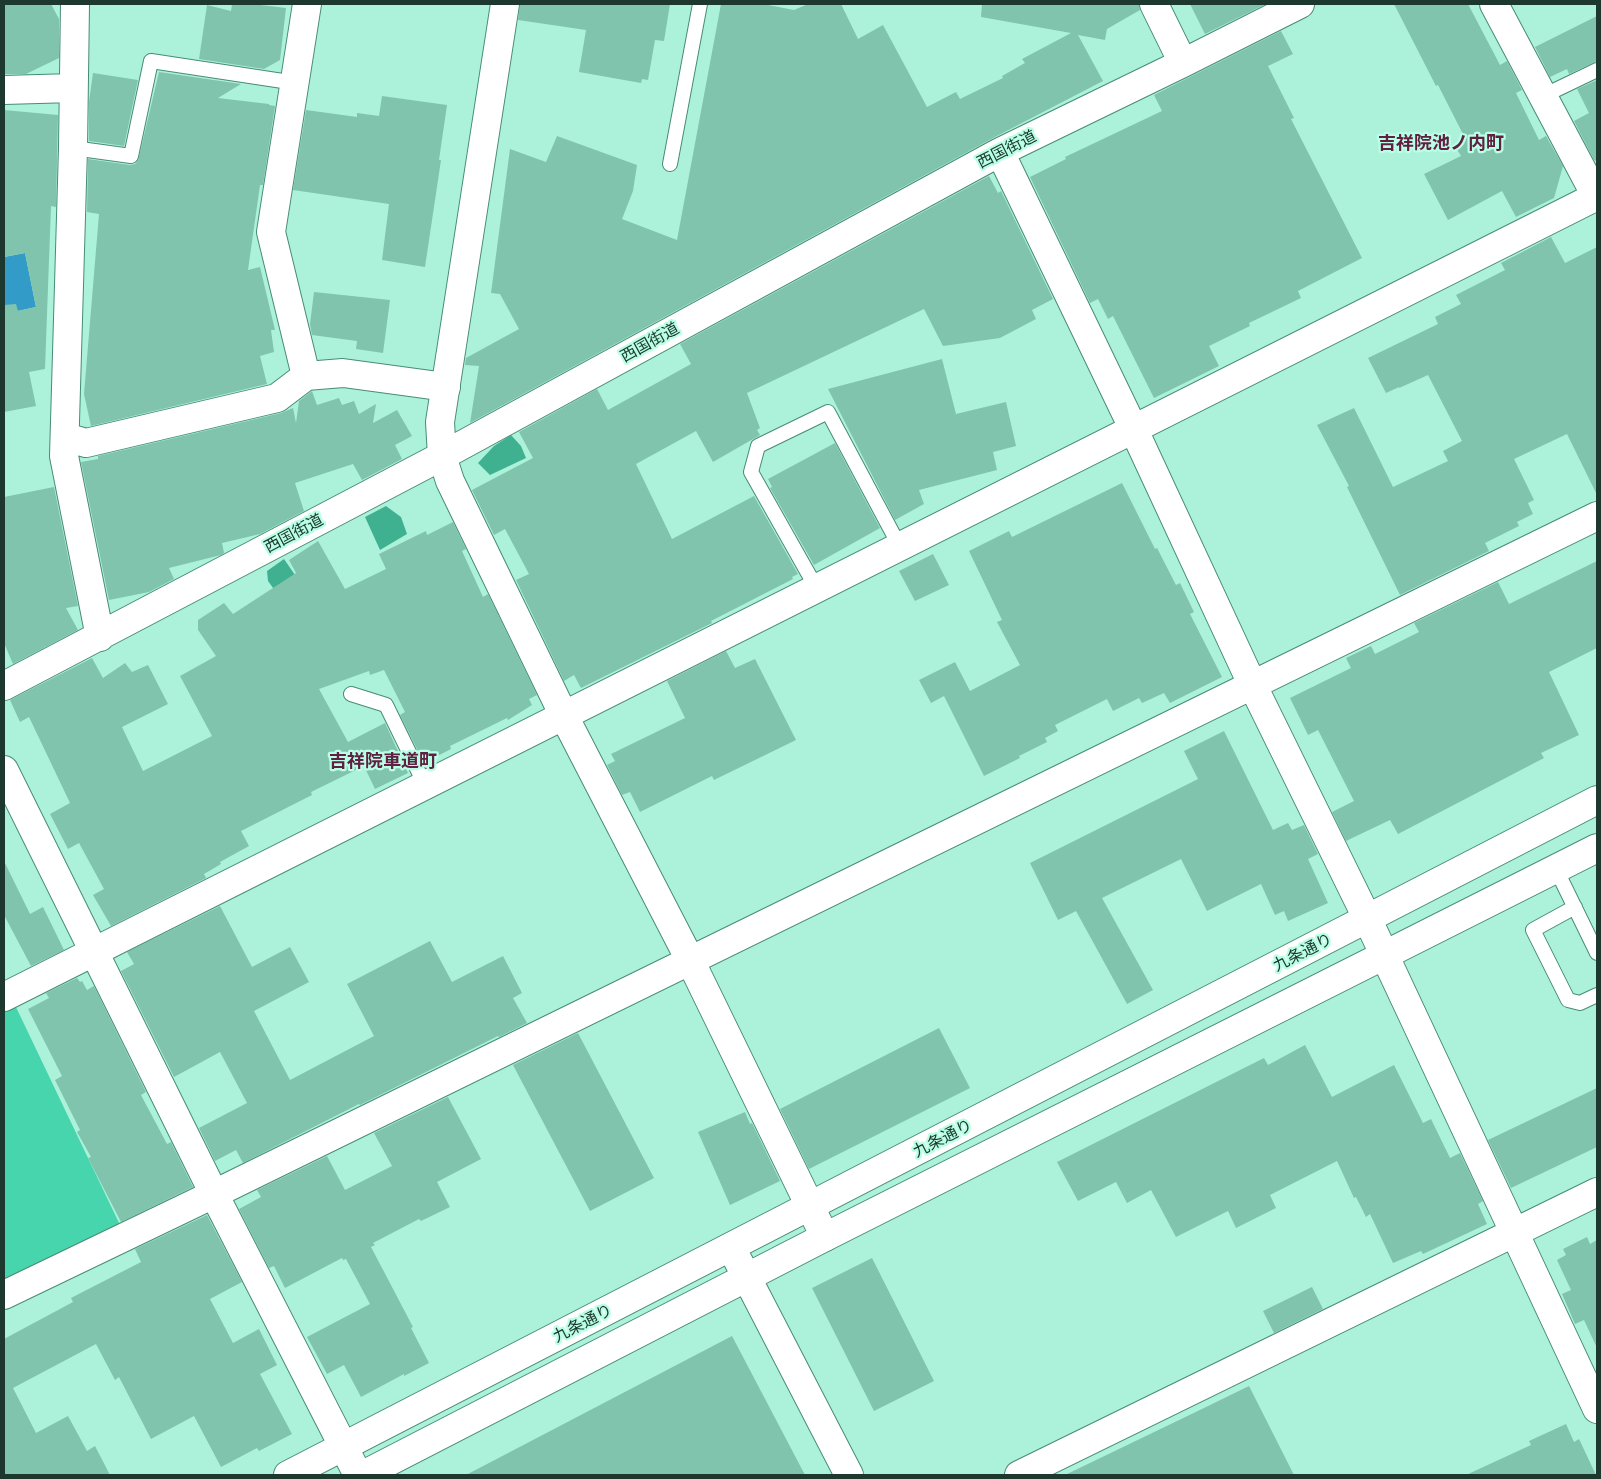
<!DOCTYPE html>
<meta charset="utf-8">
<style>
body{margin:0}
#map{position:relative;width:1601px;height:1479px;overflow:hidden;background:#acf1d9;font-family:"Zilla Slab",serif}
canvas{display:block}
.frame{position:absolute;inset:0;border:5px solid #1c382f;pointer-events:none}
</style>
<div id="map">
<canvas width="1601" height="1479"></canvas>
<div class="frame"></div>
</div>
<script>
const context = document.querySelector('canvas').getContext('2d');
context.lineJoin = 'round';
function fillPath(path, color) { context.fillStyle = color; context.fill(path, 'evenodd'); }
const shape = rows => new Path2D(rows.map(r => 'M' + r).join(''));
function stroke(path, color, width, dash) { context.strokeStyle = color; context.lineWidth = width; context.lineCap = dash ? 'butt' : 'round'; context.setLineDash(dash || []); context.stroke(path); }
function write(font, color, halo, rows, align = 'center') {
  context.font = font + ' "Zilla Slab","Noto Sans JP",serif'; context.lineWidth = 4.5; context.setLineDash([]); context.textBaseline = 'middle'; context.strokeStyle = halo; context.fillStyle = color; for (const [text, x, y, turn = 0] of rows) {
    context.save(); context.translate(x, y); context.rotate((+turn || 0) * Math.PI / 180); context.textAlign = isNaN(turn) ? turn : align; if (halo) context.strokeText(text, 0, 0); context.fillText(text, 0, 0); context.restore();
  }
}
const green = shape([
 [15,1005,120,1225,4,1280,4,1011]
]);
const forest = shape([
 [511,435,521,446,526,458,490,475,478,463,494,446],
 [386,506,401,517,407,534,380,550,365,517],
 [284,559,295,575,286,606,268,581,267,571]
]);
const water = shape([
 [25,253,36,307,4,314,4,257]
]);
const building = shape([
 [4,4,51,4,59,19,59,58,26,74,4,74],
 [232,4,252,4,286,8,280,60,264,69,199,59,207,5,231,11],
 [520,4,670,4,664,41,655,40,648,80,642,79,641,83,579,72,586,30,518,20],
 [721,4,763,4,794,10,808,4,841,4,858,39,883,25,927,107,956,92,960,99,1003,78,1002,76,1025,63,1022,59,1071,33,981,17,982,4,1139,4,1140,10,1107,29,1105,40,1078,35,1103,81,993,138,470,423,479,366,465,365,466,358,519,329,500,294,491,293,510,149,546,162,557,136,637,165,633,191,622,219,677,240],
 [1190,4,1266,4,1205,34],
 [1394,4,1468,4,1500,65,1507,61,1522,90,1516,93,1539,140,1546,136,1563,166,1554,198,1516,217,1502,191,1448,220,1424,174,1461,156,1455,146,1466,140,1438,85,1436,86],
 [1597,16,1597,61,1569,74,1567,69,1550,77,1535,47],
 [1281,31,1293,54,1268,66,1294,118,1291,119,1362,258,1298,291,1301,298,1249,323,1250,326,1209,346,1219,366,1154,398,1113,316,1108,319,1098,299,1090,303,1030,177,1066,159,1065,157,1162,111,1154,95],
 [159,72,241,84,218,98,269,104,269,105,275,106,263,185,260,185,248,270,260,267,275,330,271,330,274,352,260,356,267,384,91,426,84,394,99,214,87,212,88,159,130,165,135,164,138,161],
 [93,73,138,80,124,146,89,141,89,102],
 [1597,80,1597,161,1594,160,1574,121,1589,113,1577,89],
 [382,96,447,105,439,160,441,160,425,267,382,260,389,204,293,190,306,110,357,117,357,113,379,116],
 [4,110,58,115,56,207,51,206,45,369,29,372,36,406,4,412,4,305,16,304,18,311,36,307,25,253,4,257],
 [989,176,998,193,1001,191,1053,299,1032,310,1036,319,1000,338,943,346,924,309,747,393,760,428,757,430,760,435,713,462,696,431,636,464,672,539,754,496,798,574,792,577,793,579,711,621,712,623,581,688,574,675,564,681,516,580,529,574,505,529,494,535,472,490,533,458,519,432,597,389,608,410,691,364,680,344],
 [1551,237,1565,263,1597,247,1597,495,1567,434,1514,459,1534,500,1528,503,1533,514,1517,522,1519,526,1485,543,1489,551,1400,595,1347,487,1349,486,1317,425,1354,408,1393,487,1448,461,1443,451,1462,441,1428,375,1399,388,1399,387,1386,393,1368,358,1438,324,1435,317,1461,304,1456,295,1505,270,1501,263],
 [314,292,390,300,383,353,356,349,357,341,312,335,310,324],
 [942,359,956,414,1006,402,1016,446,993,452,997,470,919,490,924,504,895,520,828,389],
 [312,391,317,405,339,398,342,405,354,401,359,414,376,404,373,423,397,410,412,436,395,445,402,459,362,480,353,464,295,483,304,511,260,534,222,543,224,553,221,555,169,568,174,579,149,592,109,600,81,462,98,459,98,456,281,413,293,408,296,423,299,401],
 [835,443,880,528,814,565,770,488,772,487,768,479],
 [1122,483,1155,549,1157,548,1176,585,1180,583,1194,612,1190,614,1222,677,1170,703,1164,693,1142,703,1139,698,1113,711,1107,699,1055,725,1058,731,1045,738,1047,742,1019,756,1020,758,984,776,944,696,931,703,919,680,955,662,970,691,1020,665,997,622,1002,620,969,551,1009,531,1012,537],
 [54,487,78,606,66,608,78,630,13,664,4,643,4,497],
 [453,522,466,549,462,551,483,597,488,594,537,695,529,699,532,705,508,720,507,718,450,746,451,749,424,763,400,715,405,712,384,670,370,675,369,671,319,689,348,742,385,723,408,773,375,789,364,766,311,792,312,795,241,831,249,846,220,862,221,864,204,874,206,878,111,926,93,895,104,889,79,843,68,849,50,814,70,803,29,717,20,722,10,700,92,658,103,678,125,663,132,672,148,665,168,704,122,727,143,771,212,736,180,676,216,656,198,630,198,620,224,603,233,614,296,573,289,560,318,541,345,589,386,569,379,554,426,531,427,535],
 [933,554,949,585,915,601,899,571],
 [1597,561,1597,648,1549,672,1579,735,1541,753,1544,758,1398,834,1390,820,1346,841,1332,812,1354,801,1318,730,1308,735,1290,698,1351,668,1346,658,1371,646,1375,654,1419,632,1414,623,1498,582,1509,604],
 [726,651,735,668,755,659,796,740,714,780,712,776,640,812,630,792,622,795,607,765,615,761,611,754,685,718,667,681],
 [1224,731,1273,830,1288,823,1292,830,1304,825,1318,854,1308,859,1328,903,1288,921,1284,911,1275,915,1261,884,1207,911,1181,859,1102,898,1153,990,1127,1004,1076,911,1058,920,1030,863,1198,779,1184,751],
 [4,861,30,914,43,907,64,950,31,966,4,915],
 [220,906,252,967,290,947,309,982,254,1011,290,1080,374,1036,347,984,430,941,452,982,503,956,522,993,513,998,527,1023,499,1037,498,1036,360,1105,359,1104,243,1163,236,1150,215,1161,199,1128,247,1103,220,1052,174,1077,121,971,134,964,127,952],
 [77,978,80,982,82,981,87,990,94,986,146,1092,141,1095,167,1144,171,1142,193,1187,121,1222,88,1158,91,1157,77,1132,80,1130,55,1080,62,1076,28,1009,49,998,46,993],
 [939,1028,970,1088,809,1169,780,1109],
 [578,1033,654,1178,590,1211,513,1065],
 [1305,1045,1332,1097,1394,1065,1423,1123,1431,1119,1450,1158,1460,1153,1483,1201,1478,1204,1487,1224,1423,1254,1421,1251,1393,1263,1370,1214,1366,1217,1356,1197,1354,1198,1337,1161,1270,1195,1276,1208,1236,1228,1228,1211,1176,1237,1151,1190,1127,1203,1116,1182,1078,1201,1057,1162,1264,1058,1268,1065],
 [1597,1088,1597,1147,1511,1188,1488,1140],
 [448,1097,481,1159,437,1182,450,1207,421,1221,419,1219,373,1243,375,1245,371,1247,413,1327,411,1328,429,1363,404,1376,404,1374,361,1397,344,1365,327,1374,307,1337,370,1304,346,1259,343,1260,342,1258,285,1288,274,1266,269,1268,239,1209,261,1197,257,1190,327,1156,345,1190,392,1166,374,1133],
 [745,1112,750,1124,752,1123,780,1181,730,1205,698,1132],
 [207,1215,242,1282,210,1299,233,1343,259,1329,277,1365,260,1374,292,1434,259,1451,257,1448,221,1467,194,1416,151,1439,119,1377,115,1380,96,1344,13,1388,36,1433,68,1416,87,1451,95,1446,110,1475,4,1475,4,1339,73,1302,71,1298,141,1262,135,1249],
 [1587,1237,1590,1244,1597,1240,1597,1348,1584,1320,1575,1324,1562,1294,1571,1290,1557,1260,1566,1255,1563,1249],
 [872,1258,934,1381,874,1411,812,1288],
 [1312,1287,1323,1309,1274,1333,1263,1311],
 [732,1336,805,1475,466,1475],
 [1249,1386,1294,1475,1065,1475,1204,1408],
 [1566,1424,1574,1442,1579,1439,1596,1475,1466,1475,1531,1445,1529,1441]
]);
const service = shape([
 [1543,96,1597,70],
 [73,148,131,156,151,61,296,83],
 [670,164,700,4],
 [817,589,751,472,758,446,828,412,900,547],
 [351,694,386,705,425,785],
 [1556,869,1597,953],
 [1575,907,1533,930,1568,1000,1580,1003,1597,995]
]);
const minor = shape([
 [75,4,73,148,64,456,100,637],
 [1154,4,1183,63],
 [1494,4,1597,198],
 [4,90,73,88],
 [1000,152,1134,430,1252,684,1368,920,1597,1409],
 [306,376,271,232,307,4],
 [65,437,86,443,277,398,306,376,343,373,446,387],
 [442,456,450,481,564,716,690,960,825,1237],
 [4,686,442,456,1000,152,1183,63,1300,4],
 [4,770,214,1194,358,1475],
 [4,997,1597,196],
 [731,1247,849,1475],
 [4,1295,214,1194,1597,516],
 [1019,1475,1597,1192]
]);
const tertiary = shape([
 [442,456,440,422,505,4]
]);
const trunk = shape([
 [288,1475,1597,800],
 [363,1475,825,1237,1597,848]
]);
const streetNames = [
 ["西国街道",1007,150,-27],
 ["西国街道",650,343,-29],
 ["西国街道",294,534,-28],
 ["九条通り",1303,953,-27],
 ["九条通り",943,1139,-27],
 ["九条通り",583,1324,-27]
];
const neighbourhoodNames = [
 ["吉祥院池ノ内町",1441,144],
 ["吉祥院車道町",383,762]
];
fillPath(green, '#47d5ad');
fillPath(forest, '#40b190');
fillPath(water, '#339bc7');
fillPath(building, '#80c4ad');
stroke(service, '#488c76', 16);
stroke(minor, '#488c76', 30);
stroke(tertiary, '#488c76', 30);
stroke(trunk, '#488c76', 30);
stroke(service, '#fff', 14);
stroke(minor, '#fff', 28);
stroke(tertiary, '#fff', 28);
stroke(trunk, '#fff', 28);
write('16px', '#1c382f', '#b9ffe6', streetNames);
write('bold 18px', '#5f2041', '#b9ffe6', neighbourhoodNames);
</script>
